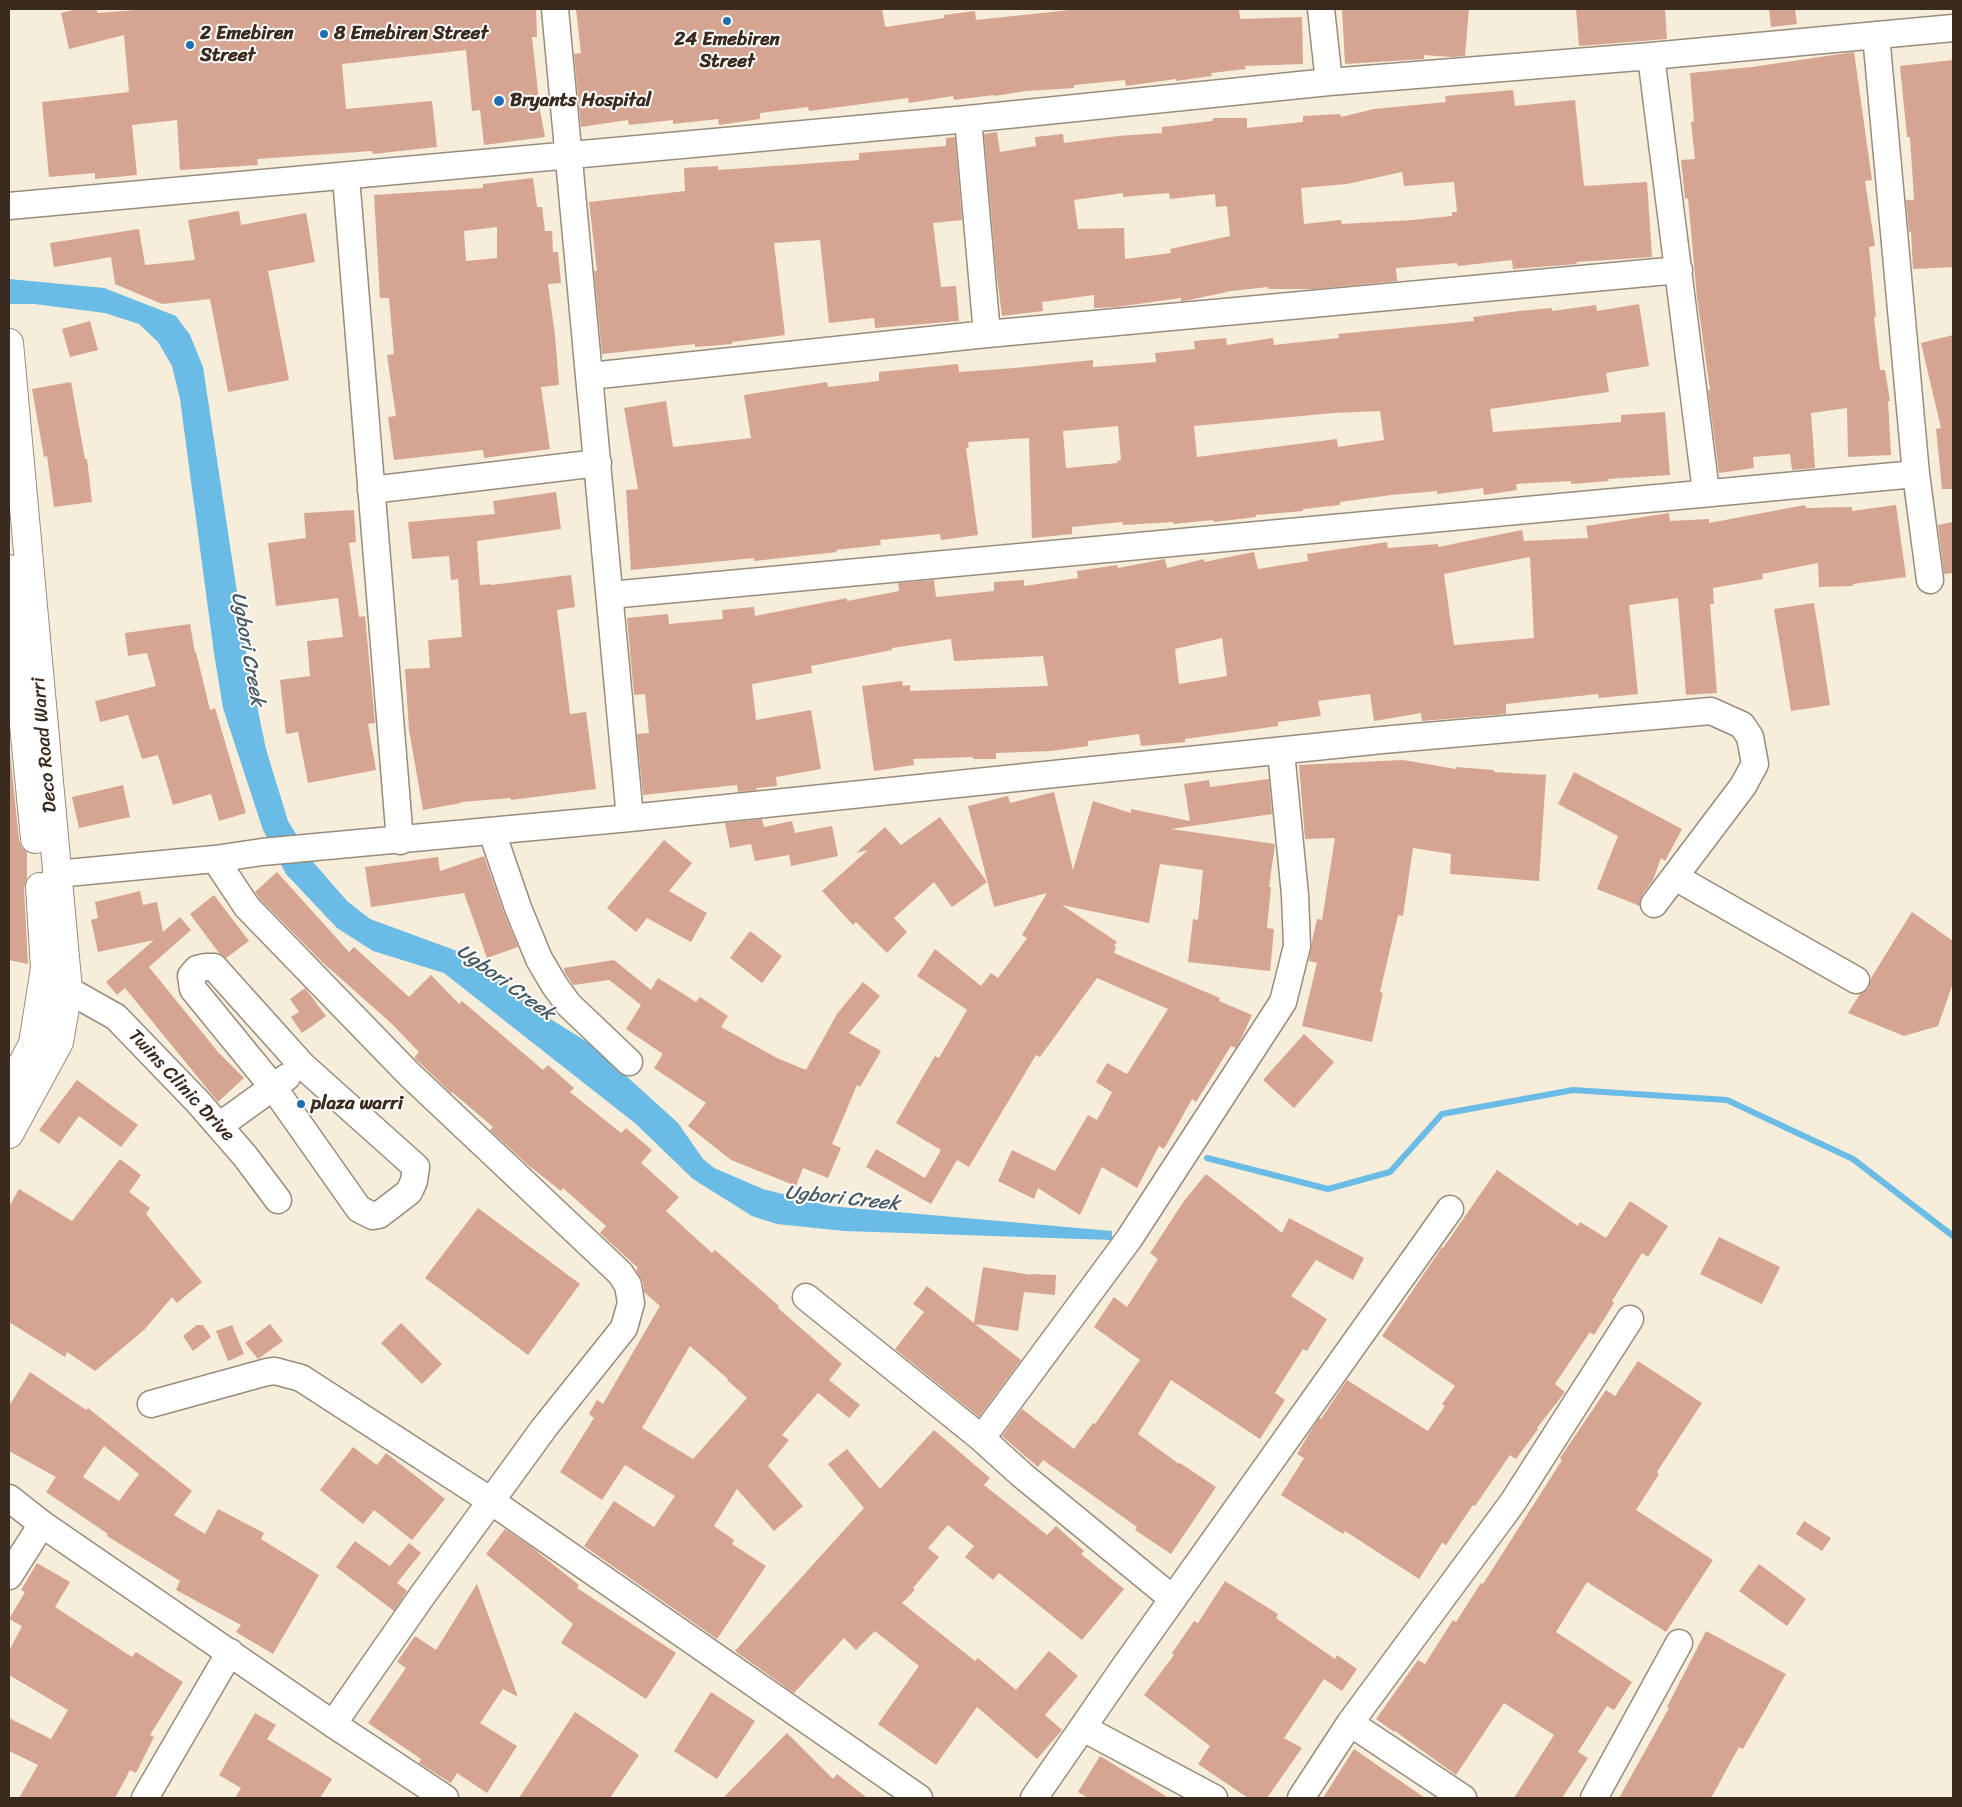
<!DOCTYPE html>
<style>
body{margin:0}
#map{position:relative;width:1962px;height:1807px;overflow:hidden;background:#f6edda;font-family:Sriracha,sans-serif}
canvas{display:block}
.frame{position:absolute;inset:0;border:10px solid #3b2a1e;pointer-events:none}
</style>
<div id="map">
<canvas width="1962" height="1807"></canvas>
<div class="frame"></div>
</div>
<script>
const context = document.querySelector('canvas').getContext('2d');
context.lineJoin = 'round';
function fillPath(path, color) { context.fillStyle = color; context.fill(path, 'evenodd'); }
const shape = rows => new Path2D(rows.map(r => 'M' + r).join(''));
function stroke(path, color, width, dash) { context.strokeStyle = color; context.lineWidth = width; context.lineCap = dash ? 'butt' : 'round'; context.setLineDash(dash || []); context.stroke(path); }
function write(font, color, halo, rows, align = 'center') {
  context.font = font + ' Sriracha,sans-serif'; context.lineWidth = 4; context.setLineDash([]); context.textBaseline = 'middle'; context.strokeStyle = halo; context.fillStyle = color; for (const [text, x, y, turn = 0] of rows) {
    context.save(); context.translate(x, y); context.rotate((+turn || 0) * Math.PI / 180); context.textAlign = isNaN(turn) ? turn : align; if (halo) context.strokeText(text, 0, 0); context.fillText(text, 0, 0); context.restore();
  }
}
const water = shape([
 [9,279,104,288,176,316,190,335,203,367,247,658,266,749,288,821,313,862,347,901,370,919,457,951,490,972,552,1020,592,1045,678,1123,703,1159,714,1168,763,1189,829,1206,1112,1231,1112,1240,844,1231,777,1224,752,1216,693,1179,636,1124,444,973,373,951,337,928,286,874,263,830,223,708,214,653,180,399,172,366,158,342,139,324,105,313,34,304,9,304]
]);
const stream = shape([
 [1207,1158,1328,1189,1390,1172,1442,1114,1573,1090,1727,1100,1853,1159,1953,1236]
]);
const building = shape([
 [78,9,96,9,98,13,148,9,536,9,537,37,532,37,540,110,545,137,484,145,480,110,472,111,466,50,342,64,346,109,432,101,437,147,373,154,372,151,257,159,258,165,180,170,177,120,132,125,137,175,95,179,95,173,49,177,42,102,129,92,124,35,69,49,61,13],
 [576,9,882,9,885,26,886,27,944,18,944,15,975,11,976,20,1079,9,1239,9,1240,19,1302,17,1303,64,1245,66,1246,69,1211,73,1212,76,1176,81,1176,79,1126,86,1125,80,1074,85,1074,88,1026,91,994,96,994,95,954,100,953,96,909,103,908,98,809,111,808,107,760,113,760,119,719,125,718,119,673,124,673,120,629,125,628,120,581,127,574,54,581,53],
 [1342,9,1469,9,1465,56,1451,57,1424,55,1424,59,1345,64],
 [1576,9,1665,9,1667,39,1579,46],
 [1769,9,1795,9,1797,24,1771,27],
 [1854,52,1872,180,1865,181,1875,246,1869,247,1876,317,1874,317,1880,370,1885,370,1890,401,1888,401,1891,455,1848,457,1847,408,1811,413,1815,468,1792,470,1790,454,1753,457,1754,468,1719,473,1708,390,1710,390,1697,298,1688,198,1685,199,1681,160,1695,159,1691,122,1694,121,1690,73,1752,67],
 [1953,60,1953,267,1913,269,1911,232,1909,232,1906,200,1914,200,1910,137,1907,137,1900,66],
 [1513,90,1515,106,1575,100,1584,186,1647,182,1652,257,1576,262,1577,264,1513,269,1512,260,1458,266,1457,263,1396,268,1397,281,1316,289,1268,289,1268,287,1231,291,1185,301,1181,301,1181,298,1116,307,1094,308,1094,295,1042,302,1043,311,1002,316,996,269,984,134,997,132,1000,152,1036,146,1035,137,1063,134,1064,143,1118,136,1162,133,1162,127,1213,121,1213,118,1247,118,1247,128,1303,122,1303,116,1340,114,1341,117,1374,109,1446,102,1445,96],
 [1402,172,1404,186,1454,182,1457,212,1452,212,1452,216,1412,220,1342,224,1341,220,1304,224,1301,188,1347,184],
 [1123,193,1123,197,1169,193,1170,199,1215,194,1216,207,1227,206,1230,236,1170,249,1171,253,1125,259,1124,228,1078,229,1074,200],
 [955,137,962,220,933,223,941,287,956,286,959,321,875,328,874,318,829,323,820,240,774,243,785,335,732,342,732,344,695,347,695,344,602,354,594,271,597,271,589,202,685,191,684,168,718,166,718,170,859,160,859,153,946,146,946,138],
 [533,178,537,207,542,207,545,231,552,231,553,252,558,252,561,283,548,284,555,335,559,385,541,387,550,449,484,458,483,450,394,460,388,417,396,416,387,355,394,354,389,298,380,298,374,195,483,188,483,184],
 [497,227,497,258,466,261,464,231],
 [239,211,241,225,306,213,315,262,268,271,289,380,228,392,210,299,162,304,115,284,111,257,54,267,50,243,139,229,145,265,195,260,188,220],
 [1639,304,1649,366,1606,373,1609,392,1490,409,1493,432,1621,422,1621,415,1665,412,1670,475,1608,479,1609,481,1571,484,1571,481,1516,484,1517,490,1484,495,1483,488,1437,494,1437,491,1391,495,1340,502,1340,505,1303,509,1303,511,1256,515,1256,517,1214,522,1213,520,1173,524,1173,522,1123,525,1122,522,1072,527,1072,534,1032,538,1029,438,968,442,969,447,966,448,978,535,941,540,940,534,880,540,881,545,836,550,837,552,754,561,754,558,631,570,626,490,638,489,624,408,666,401,673,447,751,438,744,395,827,382,828,387,879,381,879,372,958,364,959,372,1015,368,1093,360,1093,367,1156,362,1155,353,1195,349,1194,341,1226,338,1227,345,1273,338,1274,345,1339,338,1338,334,1474,321,1473,317,1519,311,1552,308,1552,311,1596,305,1597,311],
 [1380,411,1384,440,1338,447,1337,439,1197,457,1194,426,1334,413],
 [1118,426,1121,460,1117,461,1118,463,1066,468,1063,431],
 [90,321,98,350,70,357,62,329],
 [1953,335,1953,489,1942,489,1936,429,1941,428,1921,343],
 [71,382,85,459,87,459,92,502,54,507,47,456,44,457,32,389],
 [556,492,561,529,477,541,480,585,491,584,491,585,571,575,575,607,557,610,570,714,586,712,596,789,511,800,511,798,461,802,461,803,423,810,409,730,405,669,430,668,428,640,462,637,458,579,451,580,449,556,412,559,408,522,495,514,493,501],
 [1805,505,1806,508,1852,507,1852,511,1896,505,1906,577,1853,584,1853,586,1819,587,1818,563,1762,574,1763,579,1713,588,1714,604,1710,604,1717,693,1686,695,1678,598,1629,605,1638,694,1599,698,1598,694,1506,704,1506,714,1422,721,1421,713,1374,721,1370,694,1318,701,1321,716,1278,722,1278,726,1185,739,1185,742,1141,746,1139,734,1088,741,1088,746,1051,751,996,753,996,759,973,759,973,757,913,759,914,765,874,771,862,686,902,681,903,686,910,685,910,691,1048,686,1043,656,954,661,951,639,892,648,892,650,811,666,812,673,752,684,756,720,811,710,821,769,776,777,777,786,756,788,757,790,738,792,737,785,643,795,637,734,649,733,645,694,634,695,627,618,668,614,669,624,723,619,722,610,754,607,755,616,847,598,847,601,899,591,898,583,934,580,936,597,994,591,994,582,1024,580,1024,586,1078,578,1077,571,1117,565,1118,568,1165,559,1167,568,1204,559,1204,562,1254,552,1258,569,1308,561,1307,554,1387,542,1388,548,1438,544,1438,547,1522,530,1524,541,1588,538,1586,526,1669,513,1670,521,1709,519,1709,523],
 [1530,557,1534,638,1454,645,1444,574],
 [1222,638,1227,676,1179,684,1175,649],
 [354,510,356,542,349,543,359,617,365,616,375,723,368,724,376,770,308,783,298,732,286,734,280,680,310,676,307,641,343,637,338,598,276,606,268,543,306,538,304,513],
 [1953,522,1953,573,1944,574,1938,525],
 [1814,603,1830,705,1791,711,1774,609],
 [190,624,195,653,196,652,210,710,215,708,246,813,219,821,211,794,173,805,158,755,142,759,128,715,100,722,95,701,156,686,147,653,128,656,125,633],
 [9,743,19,840,22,848,27,852,27,879,24,888,28,964,9,960],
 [1403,760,1456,769,1456,767,1494,770,1494,772,1546,775,1539,881,1450,874,1451,854,1413,848,1403,916,1398,915,1380,992,1383,993,1372,1042,1302,1026,1317,963,1309,961,1312,941,1317,919,1322,920,1335,838,1305,839,1299,765],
 [1574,772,1682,829,1665,861,1661,858,1653,880,1642,895,1640,906,1597,889,1618,836,1558,804],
 [1269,779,1272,814,1171,829,1275,844,1269,887,1271,887,1267,928,1274,929,1270,971,1188,962,1193,919,1198,920,1203,870,1160,864,1149,923,1062,905,1117,942,1114,946,1116,946,1114,953,1220,998,1219,1001,1252,1015,1242,1037,1236,1048,1231,1046,1196,1102,1192,1099,1164,1149,1159,1146,1137,1188,1102,1167,1080,1215,1038,1188,1034,1199,998,1181,1012,1150,1055,1171,1088,1115,1097,1120,1112,1092,1096,1082,1107,1063,1127,1074,1168,1009,1097,978,1040,1057,1036,1055,969,1167,957,1160,931,1204,866,1167,876,1149,925,1178,941,1150,896,1123,935,1056,939,1058,967,1010,917,976,935,949,981,986,991,973,998,978,1027,938,1022,935,1047,893,994,907,968,806,1008,796,1010,803,1054,792,1073,870,1093,801,1131,813,1131,809,1190,821,1184,784,1209,780,1210,787],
 [123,785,130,817,79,828,72,797],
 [940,817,987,882,952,907,934,882,894,918,907,932,887,953,856,922,853,925,822,891,868,850,856,853,885,827,901,845],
 [762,819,764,827,792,821,795,833,832,826,838,856,791,866,789,855,755,861,751,844,730,848,725,823],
 [664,840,692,863,669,891,707,913,691,942,647,918,636,932,607,908],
 [484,856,504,913,518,947,487,958,464,893,371,907,365,867,438,857,440,871],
 [277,872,349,952,354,947,409,997,431,975,459,1004,462,1001,543,1070,548,1065,574,1088,570,1092,621,1133,626,1128,652,1150,641,1163,679,1197,666,1211,712,1253,715,1250,779,1306,778,1308,842,1364,829,1380,860,1405,849,1418,818,1393,782,1435,789,1440,768,1466,803,1506,774,1531,737,1489,714,1526,734,1540,732,1544,766,1566,717,1639,584,1546,614,1501,654,1527,675,1496,625,1465,602,1500,560,1472,594,1418,589,1414,597,1400,603,1404,660,1306,644,1292,643,1282,636,1270,638,1268,600,1233,606,1226,563,1188,561,1191,528,1165,490,1130,493,1127,452,1092,451,1093,420,1063,414,1058,419,1052,391,1023,321,961,259,898,255,892],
 [690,1346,728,1379,727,1380,747,1398,693,1459,642,1428],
 [140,891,143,905,157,902,163,932,180,917,191,930,149,967,218,1052,244,1078,218,1102,125,988,117,995,106,982,154,940,98,952,91,920,98,918,95,902],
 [214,895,249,941,226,958,219,953,190,914],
 [1912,912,1953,941,1953,983,1938,1026,1904,1036,1848,1013,1860,994,1869,988,1871,978],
 [750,931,782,956,762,983,730,958],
 [614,960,651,990,658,978,696,1002,700,997,728,1016,721,1027,777,1058,806,1070,837,1014,863,982,880,996,849,1033,881,1051,860,1087,857,1085,832,1144,841,1148,828,1178,803,1168,796,1186,731,1160,688,1126,706,1103,654,1068,663,1054,626,1029,641,1005,609,980,573,985,565,973,564,968],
 [305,988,326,1016,302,1033,291,1017,299,1012,290,999],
 [1304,1034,1334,1062,1294,1108,1263,1080],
 [77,1080,138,1125,121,1147,79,1116,59,1144,39,1130],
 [120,1159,141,1175,129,1192,150,1208,146,1214,202,1282,177,1303,172,1297,144,1330,95,1371,67,1352,65,1357,9,1322,9,1207,19,1189,72,1221],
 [1497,1170,1578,1226,1580,1222,1606,1238,1630,1201,1668,1226,1648,1257,1642,1253,1612,1301,1614,1303,1594,1335,1590,1332,1555,1384,1565,1392,1537,1428,1538,1429,1516,1459,1510,1455,1475,1506,1473,1505,1446,1545,1442,1543,1419,1579,1345,1531,1343,1534,1281,1495,1304,1458,1297,1454,1309,1434,1319,1418,1321,1419,1347,1380,1428,1431,1445,1406,1442,1404,1455,1386,1382,1336,1442,1247,1443,1248],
 [1206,1174,1282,1233,1289,1218,1364,1258,1353,1280,1316,1260,1291,1296,1327,1319,1307,1351,1303,1349,1275,1393,1285,1400,1260,1439,1171,1380,1138,1434,1179,1464,1180,1463,1216,1487,1171,1554,1135,1530,1137,1527,1043,1460,1038,1467,1002,1436,1022,1409,1074,1449,1093,1423,1095,1424,1140,1360,1094,1327,1114,1297,1127,1307,1158,1259,1150,1253,1184,1201],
 [478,1208,580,1284,528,1355,425,1278],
 [1719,1237,1780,1267,1762,1304,1700,1274],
 [983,1267,1031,1275,1031,1274,1056,1275,1055,1295,1024,1292,1018,1331,975,1324,1021,1360,979,1417,895,1349,924,1312,913,1304,927,1286,974,1323],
 [401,1323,442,1364,422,1384,381,1343],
 [270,1324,283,1341,258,1359,245,1343],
 [197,1325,203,1325,211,1337,193,1351,183,1336],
 [232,1325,244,1354,228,1361,216,1331],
 [1638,1361,1702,1403,1657,1472,1659,1474,1636,1510,1713,1560,1666,1632,1587,1582,1556,1632,1632,1682,1614,1710,1607,1706,1578,1752,1588,1758,1562,1798,1514,1798,1554,1735,1504,1703,1456,1775,1395,1731,1394,1732,1376,1719,1418,1660,1425,1664,1453,1620,1456,1622,1481,1583,1483,1584,1562,1460,1560,1458,1606,1390,1615,1396],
 [30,1372,86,1410,88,1408,192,1491,174,1515,205,1534,218,1509,264,1533,261,1539,319,1575,273,1654,236,1632,241,1625,176,1590,180,1581,107,1536,108,1534,46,1492,56,1477,9,1451,9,1406],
 [104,1446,139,1474,119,1501,83,1477],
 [934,1430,990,1478,984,1485,1047,1535,1056,1526,1084,1551,1081,1554,1124,1589,1082,1640,999,1573,993,1580,965,1557,974,1546,948,1525,928,1548,939,1557,913,1588,915,1590,902,1603,975,1661,978,1658,1016,1690,1049,1651,1078,1676,1045,1715,1062,1730,1037,1759,977,1707,936,1765,878,1724,919,1666,875,1631,856,1650,844,1638,794,1693,735,1651,864,1508,828,1464,847,1449,880,1489],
 [353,1447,377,1465,386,1453,445,1499,412,1540,374,1510,363,1524,320,1490],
 [1804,1521,1831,1538,1822,1551,1796,1534],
 [505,1529,530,1546,579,1585,577,1588,676,1653,646,1699,561,1643,573,1624,486,1554],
 [355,1541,390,1566,409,1543,421,1553,397,1583,407,1591,394,1611,336,1567],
 [37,1563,70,1582,55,1607,132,1657,136,1652,183,1682,150,1735,154,1737,136,1773,130,1770,115,1798,19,1798,38,1765,9,1751,9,1718,51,1739,68,1710,9,1675,9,1651,22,1626,9,1619,25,1592,21,1590],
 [1759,1564,1806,1599,1787,1626,1739,1591],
 [1225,1581,1278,1614,1276,1618,1335,1659,1337,1655,1357,1669,1342,1691,1324,1679,1284,1738,1302,1748,1267,1798,1248,1798,1198,1764,1210,1746,1144,1695,1174,1655,1172,1653,1194,1621,1198,1623],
 [477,1584,518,1697,503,1689,480,1723,517,1746,487,1793,457,1773,451,1783,419,1763,421,1759,368,1723,406,1668,397,1662,415,1636,436,1650],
 [1706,1631,1786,1674,1743,1749,1739,1747,1711,1798,1619,1798,1669,1708,1667,1707],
 [711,1692,755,1721,717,1779,674,1751],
 [575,1712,639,1755,610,1798,519,1798],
 [255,1713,276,1725,267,1739,332,1779,320,1798,235,1798,241,1788,219,1775],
 [787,1733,833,1779,837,1774,867,1798,723,1798],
 [1354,1749,1425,1798,1323,1798],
 [1100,1756,1169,1798,1088,1798,1078,1792]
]);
const minor = shape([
 [555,9,630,818],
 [1321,9,1329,82],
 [1876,35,1916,474,1930,580],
 [1651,56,1706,492],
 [968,119,987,334],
 [346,177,400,841],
 [9,206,968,119,1329,82,1651,56,1953,28],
 [590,376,987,334,1679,270],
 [371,490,598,463],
 [610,595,1916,474],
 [492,832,518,908,539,959,555,986,569,1005,629,1062],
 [215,859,247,907,409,1074,620,1273,628,1285,631,1303,624,1328,544,1428,422,1596,333,1724],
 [56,874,215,859,262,852,630,818,1382,740,1711,711,1742,725,1750,737,1755,764,1743,786,1654,904],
 [1675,877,1856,980],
 [206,967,214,967,302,1065,416,1167,414,1181,409,1192,379,1215,373,1216,359,1209,273,1087,193,989,191,976,197,969,206,967],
 [68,990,116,1017,198,1102,245,1156,278,1200],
 [219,1126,287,1077],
 [806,1297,980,1437],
 [151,1404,267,1372,275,1371,301,1378,491,1501,919,1798],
 [9,1498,42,1524,333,1724,445,1798],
 [9,1576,42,1524],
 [1173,1599,1022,1475,980,1437,990,1427,1129,1239,1283,1002,1297,946,1295,895,1281,752],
 [1350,1723,1463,1798],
 [1083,1728,1214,1798],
 [145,1798,230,1652],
 [1034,1798,1123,1669,1450,1209],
 [1301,1798,1350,1723,1513,1502,1630,1319],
 [1594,1798,1679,1643]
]);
const major = shape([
 [9,343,68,990,59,1042,9,1134],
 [9,569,35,839],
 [9,1089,33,1044,45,968,40,887]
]);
const markers = [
 [727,21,5,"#1f6fb2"],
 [324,34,5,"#1f6fb2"],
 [190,45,5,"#1f6fb2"],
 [499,101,6,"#1f6fb2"],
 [301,1104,5,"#1f6fb2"]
];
const poiNames = [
 ["2 Emebiren",200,34],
 ["Street",200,56],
 ["8 Emebiren Street",334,34],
 ["24 Emebiren",727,40,"center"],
 ["Street",727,62,"center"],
 ["Bryants Hospital",510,101],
 ["plaza warri",311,1104]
];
const streetNames = [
 ["Deco Road Warri",45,745,-95],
 ["Twins Clinic Drive",181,1086,47]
];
const waterNames = [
 ["Ugbori Creek",247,649,80],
 ["Ugbori Creek",505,983,36],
 ["Ugbori Creek",842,1199,6]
];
fillPath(water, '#6abbe5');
stroke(stream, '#6abbe5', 6);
fillPath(building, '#d6a592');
stroke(minor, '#988c7c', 29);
stroke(major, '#988c7c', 30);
stroke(minor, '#fff', 26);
stroke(major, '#fff', 28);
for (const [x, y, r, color] of markers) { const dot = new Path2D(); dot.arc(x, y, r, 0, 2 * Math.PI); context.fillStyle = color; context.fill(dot); stroke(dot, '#fff', 2); }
write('bold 19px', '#3b2a1e', '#fff', poiNames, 'left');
write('19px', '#3b2a1e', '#fff', streetNames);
write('italic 20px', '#4b5d64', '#fff', waterNames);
</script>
